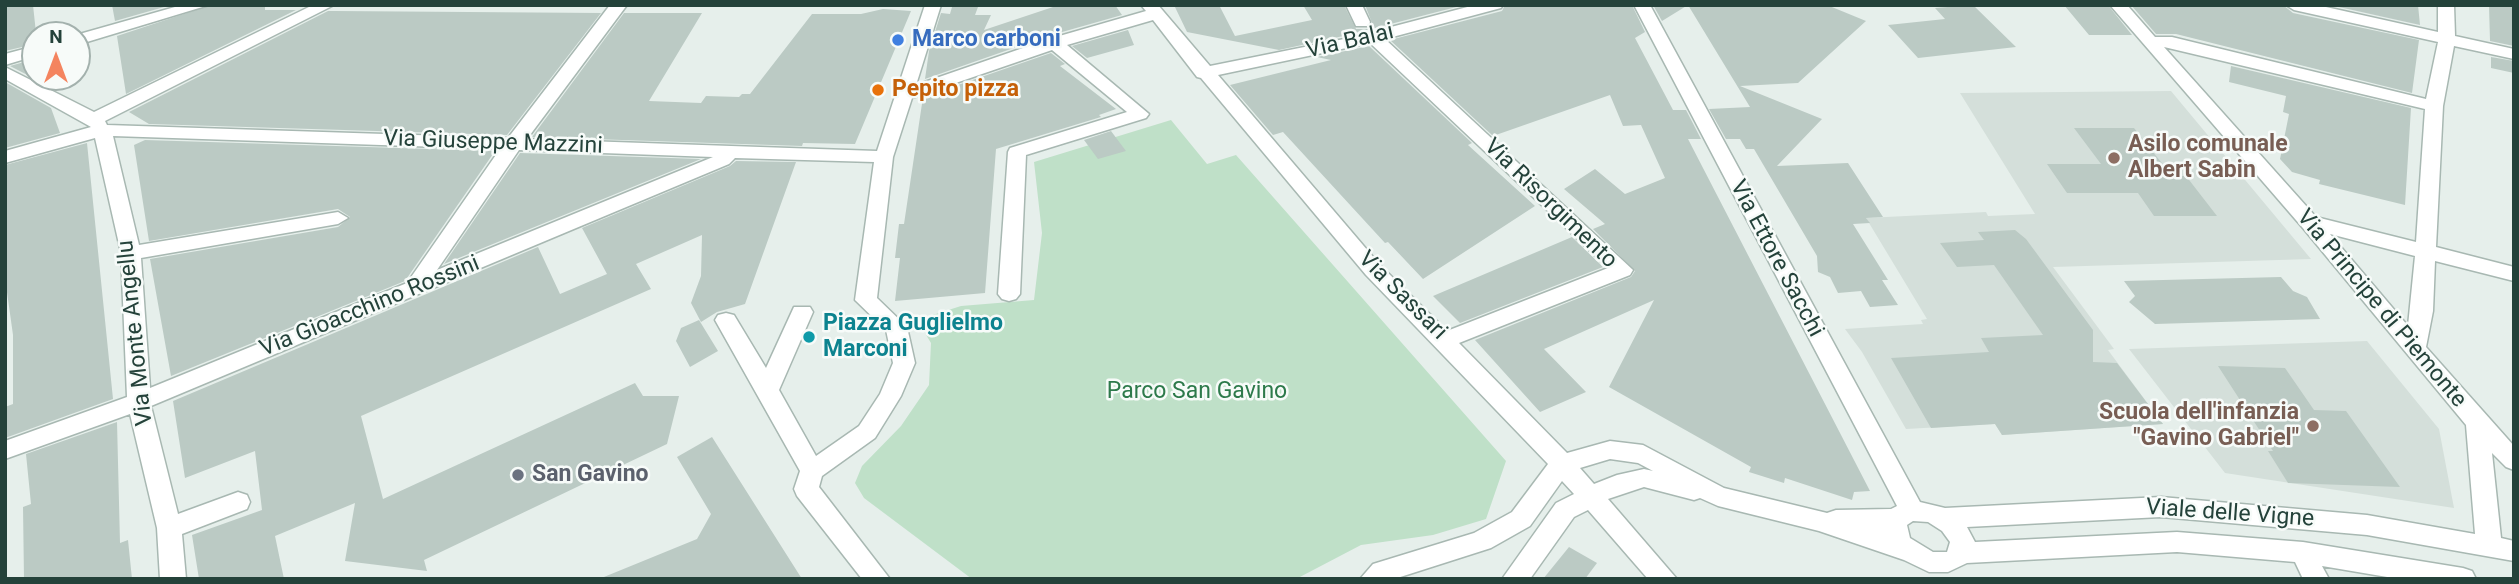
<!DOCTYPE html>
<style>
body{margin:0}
#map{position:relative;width:2519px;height:584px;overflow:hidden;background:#e6efeb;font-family:Roboto,sans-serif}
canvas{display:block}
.frame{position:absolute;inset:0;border:7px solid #24423a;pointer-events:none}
.north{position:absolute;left:21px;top:21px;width:70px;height:70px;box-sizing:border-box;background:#f7fbf9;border:2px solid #a3b1ad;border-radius:50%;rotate:0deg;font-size:19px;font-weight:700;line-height:28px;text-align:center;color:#24423a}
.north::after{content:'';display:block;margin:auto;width:24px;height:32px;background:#f4845f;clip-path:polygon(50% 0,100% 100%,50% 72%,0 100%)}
</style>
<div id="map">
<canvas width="2519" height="584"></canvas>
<div class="frame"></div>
<div class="north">N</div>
</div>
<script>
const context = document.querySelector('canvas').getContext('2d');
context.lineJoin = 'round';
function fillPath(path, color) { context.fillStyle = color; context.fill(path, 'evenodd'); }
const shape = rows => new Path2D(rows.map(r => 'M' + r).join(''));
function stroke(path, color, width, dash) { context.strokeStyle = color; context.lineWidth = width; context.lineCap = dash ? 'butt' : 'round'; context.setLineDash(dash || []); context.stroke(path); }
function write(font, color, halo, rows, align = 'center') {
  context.font = font + ' Roboto,sans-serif'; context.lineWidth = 5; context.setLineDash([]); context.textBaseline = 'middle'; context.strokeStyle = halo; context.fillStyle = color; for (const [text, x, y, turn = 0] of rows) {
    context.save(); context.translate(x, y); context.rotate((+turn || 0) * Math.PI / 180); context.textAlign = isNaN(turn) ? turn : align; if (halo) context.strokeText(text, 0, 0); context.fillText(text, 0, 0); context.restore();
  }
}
const built = shape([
 [2171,91,2311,259,2053,267,2114,349,2108,350,2163,424,2002,435,1995,424,1906,429,1862,352,1845,329,1923,324,1921,320,1927,319,1866,218,1986,212,1988,216,2035,214,1960,93],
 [2367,341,2439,429,2454,508,2225,473,2129,349]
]);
const green = shape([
 [1171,120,1207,164,1236,155,1506,461,1486,519,1433,535,1361,545,1296,579,972,579,864,498,855,483,862,466,901,426,929,385,931,343,917,320,961,306,1034,300,1042,233,1034,162]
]);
const building = shape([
 [5,5,33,5,36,33,42,35,35,35,35,44,5,51],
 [112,5,171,5,115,21],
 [211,5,265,5,265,10,296,10,126,94,117,36],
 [1059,5,1115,5,1122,15,1048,36,925,79,929,51,941,13,950,14,952,7,978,7,975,15,991,15,984,30],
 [1174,5,1219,5,1235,36,1312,20,1303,5,1344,5,1356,29,1368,29,1372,23,1365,5,1464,5,1348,35,1279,50,1187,32],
 [1505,5,1632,5,1645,32,1635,38,1673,110,1686,110,1701,139,1688,139,1870,491,1854,492,1852,500,1785,478,1784,483,1749,472,1751,467,1609,387,1654,300,1544,349,1586,392,1540,412,1475,340,1631,277,1635,271,1593,229,1605,224,1564,189,1595,169,1625,194,1665,178,1641,125,1623,126,1610,95,1493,136,1390,40,1502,11],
 [1653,5,1688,5,1662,21],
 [1688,5,1827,5,1866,21,1798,83,1740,86,1822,119,1777,166,1848,163,1883,217,1866,218,1870,223,1853,224,1888,280,1882,280,1898,305,1870,307,1861,291,1838,293,1830,277,1818,272,1817,256,1754,149,1746,149,1740,139,1726,139,1709,109,1750,107],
 [1973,5,2016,47,1918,58,1888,25,1945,19,1935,8],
 [2064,5,2108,5,2132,35,2089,35],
 [2131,5,2283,5,2293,13,2419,40,2412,93,2176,34,2156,34],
 [2330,5,2418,5,2420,25],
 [2489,5,2514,5,2514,46,2490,41],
 [883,9,911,11,855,144,803,143,802,146,532,137,624,13,702,13,649,101,701,103,706,96,739,97,742,94,750,94,812,14,861,14],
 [328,11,335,11,601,13,507,135,149,124,129,112],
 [1128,30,1134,45,1087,58,1072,46],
 [1369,46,1472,143,1468,145,1535,206,1423,279,1388,242,1385,243,1283,132,1273,135,1230,85,1331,60,1317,57],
 [1051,53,1065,64,1060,66,1116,109,1099,115,1101,117,996,149,985,293,895,301,900,258,895,258,899,224,904,224,923,97],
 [2491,57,2514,61,2514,73,2491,68],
 [35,59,35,77,39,77,41,82,10,66],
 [2231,66,2411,108,2405,205,2319,184,2320,180,2292,172,2280,159,2289,114,2283,112,2286,96,2229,82],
 [5,82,51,108,60,133,5,148],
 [2074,128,2134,128,2172,176,2186,176,2217,216,2154,216,2138,193,2067,193,2047,164,2101,164],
 [1111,131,1126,151,1098,159,1084,140],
 [145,140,495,151,405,281,171,376,150,259,338,227,350,217,338,209,149,241,134,145],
 [87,143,113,399,5,438,5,407,13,404,13,335,5,278,5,165],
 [520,153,701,159,444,264],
 [736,161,796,162,745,304,717,312,701,322,691,303,701,276,702,235,636,264,651,289,361,416,383,499,635,383,643,396,679,396,667,444,424,560,427,571,345,561,355,503,275,536,284,579,199,579,192,535,262,510,255,451,185,478,173,401,538,247,560,294,607,274,582,228,730,166],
 [2015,230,2026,239,2093,330,2093,362,2117,363,2163,424,2002,435,1995,424,1931,428,1891,358,1989,352,1981,338,2043,335,1994,265,1957,267,1940,243,1984,240,1978,232],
 [1572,237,1603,267,1460,323,1433,296],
 [2281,277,2293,291,2307,297,2320,319,2155,324,2129,302,2135,296,2124,281],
 [699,320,718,351,690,367,676,341,681,328],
 [2218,366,2285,368,2314,410,2346,411,2400,487,2288,483,2268,451,2273,451],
 [117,422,120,543,128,540,132,579,24,579,23,507,31,504,26,454],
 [712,437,802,579,599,579,697,539,711,514,677,457],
 [1569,547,1597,563,1585,579,1543,579]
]);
const minor = shape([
 [182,5,209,5,77,45,76,35,182,5],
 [313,5,334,5,105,121,107,125,508,138,610,5,627,5,527,139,877,151,925,5,941,5,916,85,1049,39,1146,11,1141,5,1158,5,1210,66,1349,38,1475,5,1503,5,1501,8,1385,39,1633,270,1630,275,1459,343,1567,453,1610,441,1643,445,1724,488,1827,513,1836,510,1891,509,1897,506,1634,5,1650,5,1920,502,1945,508,2161,497,2367,515,2475,534,2466,425,2302,227,2110,5,2127,5,2155,37,2172,37,2426,99,2438,42,2294,10,2286,5,2317,5,2438,32,2438,5,2454,5,2455,36,2514,49,2514,59,2454,46,2443,106,2436,247,2514,267,2514,281,2435,261,2433,311,2426,347,2514,446,2514,470,2506,467,2492,453,2501,538,2514,541,2514,561,2367,535,2161,517,1967,527,1975,542,2177,532,2303,542,2463,568,2472,571,2476,579,2399,579,2322,566,2329,579,2303,579,2295,562,2177,552,1967,563,1948,572,1929,572,1904,560,1819,531,1718,506,1700,498,1694,500,1644,487,1608,499,1677,579,1648,579,1588,510,1574,517,1530,579,1502,579,1556,503,1574,494,1562,481,1530,526,1491,548,1394,579,1360,579,1373,564,1474,533,1512,512,1548,464,1366,275,1201,78,1197,77,1153,20,1067,45,1149,114,1146,118,1026,155,1020,294,1016,299,1009,301,1002,299,998,294,1008,152,1010,148,1127,112,1052,50,912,98,893,157,877,298,907,327,915,363,901,396,875,438,822,476,819,487,890,579,862,579,797,496,794,489,800,471,715,320,718,315,726,313,734,315,766,368,794,307,810,307,813,312,779,390,816,456,859,426,880,394,893,363,886,330,855,300,874,162,735,158,729,164,151,406,178,514,238,492,247,495,250,502,247,509,182,534,186,579,160,579,157,528,130,414,5,459,5,441,127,397,121,253,95,138,5,163,5,151,91,127,5,79,5,67,94,112,313,5],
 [1370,43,1608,268,1447,331,1380,265,1218,75,1370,43],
 [2164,47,2425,109,2416,242,2316,217,2164,47],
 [113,136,500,149,407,283,150,388,141,258,338,224,348,218,338,212,139,245,113,136],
 [519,150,713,157,437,270,519,150],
 [2330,234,2415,256,2408,326,2330,234],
 [1610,459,1638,463,1653,471,1644,469,1617,475,1594,484,1580,468,1610,459],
 [1913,521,1928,522,1942,531,1950,542,1947,552,1933,552,1910,538,1907,525,1913,521],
 [1346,5,1362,5,1370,22,1368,26,1356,26,1346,5],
 [35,46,35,56,5,65,5,54,35,46]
]);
const markers = [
 [898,40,7,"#3f7fe0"],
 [878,90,7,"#e8710a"],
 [2114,158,7,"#8d6e63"],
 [809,337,7,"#0f9aa8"],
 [2313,426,7,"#8d6e63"],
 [518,475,7,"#6b7280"]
];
const shopNames = [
 ["Marco carboni",912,40]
];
const streetNames = [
 ["Via Balai",1350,42,-13],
 ["Via Giuseppe Mazzini",493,143,2],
 ["Via Risorgimento",1550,204,44],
 ["Via Ettore Sacchi",1776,259,62],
 ["Via Sassari",1402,296,45],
 ["Via Gioacchino Rossini",370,307,-22],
 ["Via Principe di Piemonte",2381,309,50],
 ["Via Monte Angellu",136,333,-96],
 ["Viale delle Vigne",2230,514,4]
];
const foodNames = [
 ["Pepito pizza",892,90]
];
const educationNames = [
 ["Asilo comunale",2128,145],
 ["Albert Sabin",2128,171],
 ["Scuola dell'infanzia",2299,413,"right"],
 ["\"Gavino Gabriel\"",2299,439,"right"]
];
const cultureNames = [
 ["Piazza Guglielmo",823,324],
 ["Marconi",823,350]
];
const parkNames = [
 ["Parco San Gavino",1197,392]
];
const worshipNames = [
 ["San Gavino",532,475]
];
fillPath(built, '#d4dfda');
fillPath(green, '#bfe0c8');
fillPath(building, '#bbcac4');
stroke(minor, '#a8b8b2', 3);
fillPath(minor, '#fff');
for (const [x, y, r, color] of markers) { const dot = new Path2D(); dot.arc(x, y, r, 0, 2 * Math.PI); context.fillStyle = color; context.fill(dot); stroke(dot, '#f7fbf9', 2.5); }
write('bold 23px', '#366cbe', '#f7fbf9', shopNames, 'left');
write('23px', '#24423a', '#f7fbf9', streetNames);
write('bold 23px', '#c56008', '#f7fbf9', foodNames, 'left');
write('bold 23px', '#785e54', '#f7fbf9', educationNames, 'left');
write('bold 23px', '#0d838f', '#f7fbf9', cultureNames, 'left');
write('23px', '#2d7a4b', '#f7fbf9', parkNames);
write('bold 23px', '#5b616d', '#f7fbf9', worshipNames, 'left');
</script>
